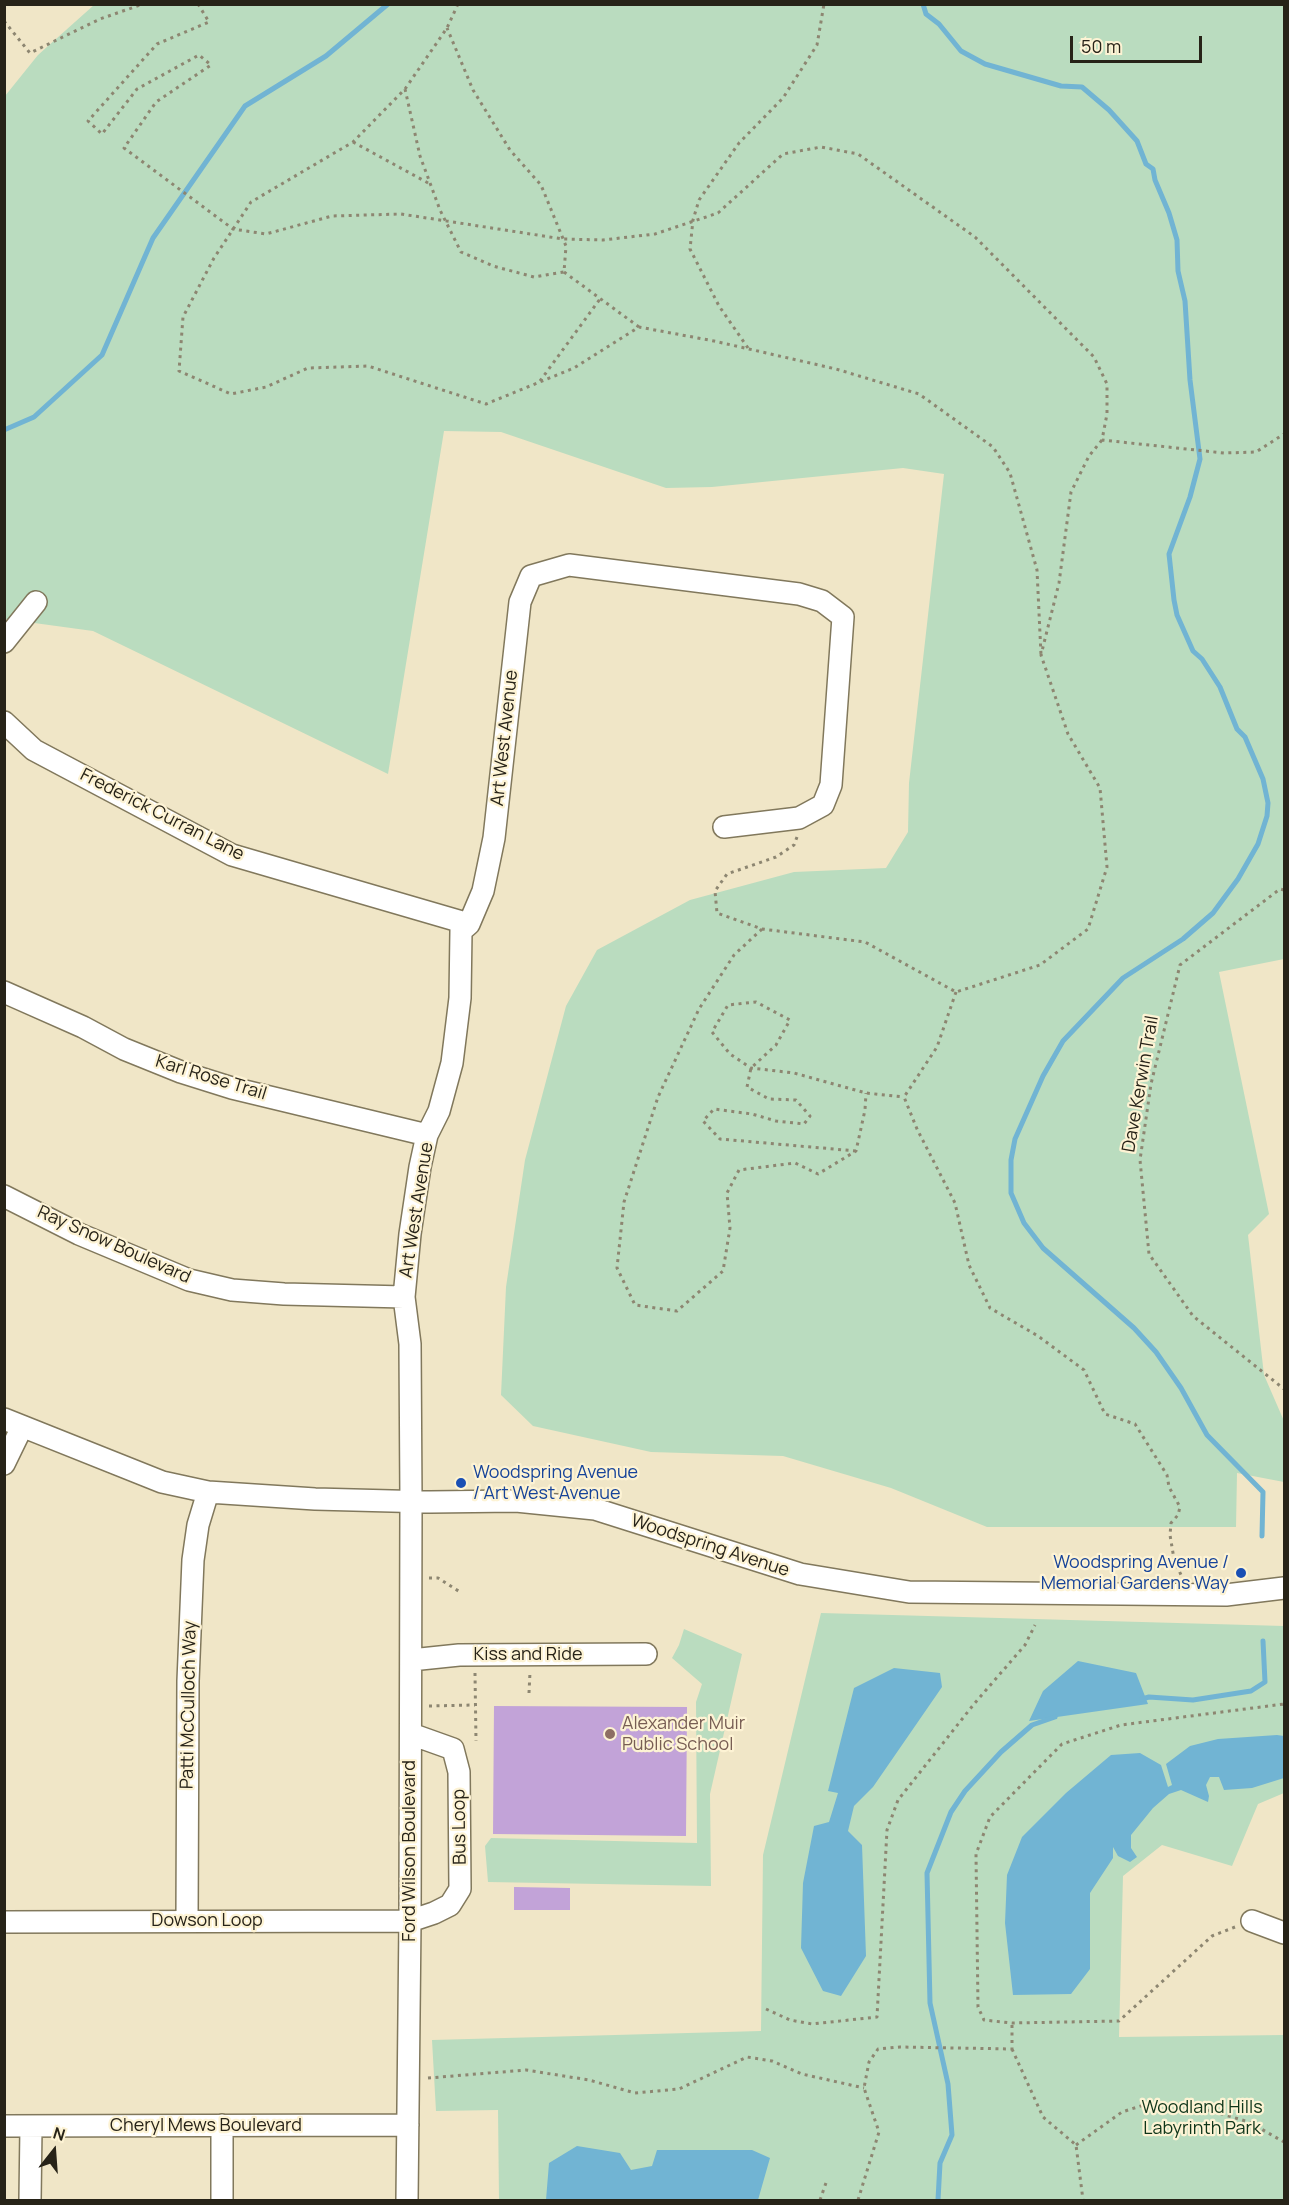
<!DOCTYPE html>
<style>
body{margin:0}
#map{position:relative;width:1289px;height:2205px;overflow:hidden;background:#f0e6c7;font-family:Manrope,sans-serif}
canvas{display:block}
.frame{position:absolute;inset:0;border:6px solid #272318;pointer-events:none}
.north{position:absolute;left:24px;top:2121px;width:60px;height:60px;-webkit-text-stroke:4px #fdf3d4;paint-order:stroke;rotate:17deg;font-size:16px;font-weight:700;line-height:24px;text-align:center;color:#272318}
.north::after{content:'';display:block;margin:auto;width:21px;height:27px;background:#272318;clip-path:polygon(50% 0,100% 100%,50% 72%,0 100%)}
.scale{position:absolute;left:1070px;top:36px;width:132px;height:27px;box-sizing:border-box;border:3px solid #272318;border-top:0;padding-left:8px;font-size:18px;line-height:21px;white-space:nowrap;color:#272318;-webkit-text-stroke:4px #fdf3d4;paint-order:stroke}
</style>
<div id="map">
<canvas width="1289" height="2205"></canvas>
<div class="frame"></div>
<div class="north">N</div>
<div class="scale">50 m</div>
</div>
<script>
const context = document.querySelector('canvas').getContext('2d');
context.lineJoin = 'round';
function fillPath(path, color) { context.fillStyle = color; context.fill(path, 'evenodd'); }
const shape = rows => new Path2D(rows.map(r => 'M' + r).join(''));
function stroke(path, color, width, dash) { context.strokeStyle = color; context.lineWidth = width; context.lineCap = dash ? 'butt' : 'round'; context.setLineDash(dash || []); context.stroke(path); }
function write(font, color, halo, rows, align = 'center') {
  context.font = font + ' Manrope,sans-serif'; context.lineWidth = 4.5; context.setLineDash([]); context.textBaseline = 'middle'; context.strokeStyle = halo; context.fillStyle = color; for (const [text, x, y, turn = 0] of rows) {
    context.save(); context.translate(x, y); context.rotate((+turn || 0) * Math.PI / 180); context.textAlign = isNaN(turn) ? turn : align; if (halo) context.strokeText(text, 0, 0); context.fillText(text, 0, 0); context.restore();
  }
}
const green = shape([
 [94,5,1284,5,1284,959,1219,972,1269,1214,1248,1235,1264,1375,1284,1421,1284,1482,1237,1473,1236,1527,987,1527,891,1488,783,1456,651,1452,533,1426,501,1395,506,1287,525,1160,566,1006,597,950,690,900,794,872,886,868,908,832,909,783,944,474,903,468,712,487,666,488,501,432,444,431,388,774,93,631,5,619,5,96,38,55],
 [821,1613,1284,1626,1284,1793,1258,1804,1232,1866,1162,1845,1123,1876,1119,2037,1284,2035,1284,2200,499,2200,498,2110,436,2111,432,2040,761,2031,763,1855],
 [684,1629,742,1654,710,1794,711,1886,488,1882,485,1846,491,1838,697,1843,696,1702,702,1684,672,1658,679,1645]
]);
const water = shape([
 [1078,1661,1136,1673,1148,1704,1029,1721,1043,1691],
 [894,1668,940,1673,942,1687,873,1787,854,1806,848,1831,862,1845,866,1956,841,1996,823,1991,801,1948,803,1883,814,1826,829,1822,838,1793,828,1791,854,1688],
 [1277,1735,1284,1736,1284,1778,1252,1788,1224,1790,1219,1777,1210,1777,1206,1785,1209,1796,1208,1802,1181,1790,1169,1794,1153,1808,1131,1835,1131,1848,1137,1857,1130,1862,1118,1856,1113,1847,1113,1858,1090,1893,1090,1969,1071,1994,1013,1995,1005,1923,1007,1875,1022,1837,1066,1793,1111,1755,1140,1753,1161,1765,1168,1787,1172,1785,1166,1764,1190,1746,1218,1739],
 [577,2146,620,2153,631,2170,652,2166,657,2150,752,2150,770,2158,758,2200,546,2200,549,2163]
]);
const stream = shape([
 [923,4,926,14,939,24,961,51,985,64,1061,86,1082,87,1109,110,1137,141,1146,164,1153,169,1155,180,1169,213,1177,240,1178,271,1185,301,1190,380,1200,459,1190,497,1169,554,1174,600,1177,615,1193,651,1202,659,1220,687,1237,729,1245,737,1263,779,1268,803,1267,816,1258,844,1238,879,1213,913,1183,939,1123,978,1063,1041,1043,1076,1015,1139,1011,1160,1011,1193,1024,1223,1043,1248,1134,1328,1156,1352,1181,1388,1207,1435,1263,1492,1262,1536],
 [4,430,34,417,102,355,153,238,245,106,326,56,388,4],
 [1142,1699,1149,1697,1193,1700,1251,1691,1265,1682,1263,1641],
 [938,2200,940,2163,952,2135,948,2084,930,2003,927,1873,951,1812,965,1791,1001,1752,1032,1725,1055,1717]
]);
const building = shape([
 [494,1706,687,1707,686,1836,493,1834],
 [514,1887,570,1888,570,1910,514,1910]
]);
const path = shape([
 [198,4,209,22,157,44,88,121,102,134,137,89,199,55,211,65,156,102,124,148,233,229,266,234,332,216,401,214,563,239,603,240,655,234,718,213,783,154,821,147,858,154,975,237,1094,357,1107,384,1107,414,1102,440,1224,453,1256,452,1284,434],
 [458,4,447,28,405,89,353,142,251,202,214,258,183,317,179,371,231,394,266,387,308,368,368,366,486,404,574,368,639,327,714,341,836,369,919,394,993,447,1010,473,1037,570,1041,655],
 [4,21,30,53,100,19,143,4],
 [405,89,420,156,440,210,461,252,493,266,534,277,564,272,566,246,541,185,510,150,473,90,447,28],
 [353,142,430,184],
 [564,272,639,327],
 [748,348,719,306,690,249,693,220,699,200,739,143,783,98,817,45,824,4],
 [540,381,600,299],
 [797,837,794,845,776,857,727,874,715,891,717,913,762,929,865,942,956,992,1040,965,1088,929,1107,867,1100,788,1068,734,1041,655,1059,583,1071,492,1089,456,1102,440],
 [1284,890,1280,889,1180,965,1151,1084,1140,1160,1149,1254,1193,1316,1284,1389],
 [762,929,734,955,699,1009,658,1097,624,1202,617,1268,635,1305,677,1311,723,1271,730,1228,727,1193,739,1170,795,1163,818,1174,856,1151,865,1110,866,1093],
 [956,992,937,1047,904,1097,917,1129,955,1203,969,1265,990,1308,1038,1336,1084,1370,1105,1414,1135,1424,1167,1475,1169,1487,1180,1507,1178,1515,1171,1523,1170,1535,1174,1559,1181,1575],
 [856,1151,720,1139,703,1121,714,1109,752,1114,776,1121,804,1124,810,1116,796,1100,769,1099,747,1087,751,1068,776,1045,790,1020,756,1002,728,1005,712,1032,730,1054,751,1068,794,1073,866,1093,904,1097],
 [429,1578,438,1578,460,1592],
 [475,1673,476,1741],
 [529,1693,530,1672],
 [429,1706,475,1705],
 [1235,1927,1212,1936,1119,2021,1012,2023,984,2020,978,2007,976,1854,990,1817,1062,1744,1121,1725,1284,1704],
 [766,2009,790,2020,812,2024,877,2017,887,1830,898,1800,974,1704,1025,1645,1035,1625],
 [1012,2049,1043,2117,1076,2145,1083,2200],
 [428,2078,526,2070,589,2080,635,2093,679,2089,747,2057,772,2061,802,2074,864,2088],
 [1076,2145,1122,2112,1147,2104,1174,2104,1215,2112,1249,2122,1284,2142],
 [820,2200,827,2180],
 [858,2200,879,2132,864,2088,869,2062,878,2049,900,2047,1012,2049,1012,2023]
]);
const minor = shape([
 [4,642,36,602],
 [4,722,34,750,232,855,469,924],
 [4,992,83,1027,124,1049,181,1072,232,1088,427,1135],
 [4,1196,79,1234,189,1280,232,1290,284,1294,404,1297],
 [4,1419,162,1482,208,1492,315,1499,430,1502,516,1501,595,1509,800,1574,909,1592,1226,1595,1284,1588],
 [4,1464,22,1427],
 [411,1660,459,1655,646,1654],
 [187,1920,188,1681,193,1560,198,1525,208,1492],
 [1252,1921,1284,1933],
 [4,1922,410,1921,434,1913,450,1905,460,1889,459,1772,453,1749,411,1734],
 [222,2125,222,2200],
 [4,2126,408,2125],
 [30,2200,31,2127],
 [407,2200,410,1921,411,1501,410,1344,404,1297,410,1234,420,1167,427,1135,439,1111,452,1063,460,998,461,931,469,924,483,891,494,838,520,602,531,576,569,565,799,594,822,601,843,617,831,785,823,805,799,818,724,827]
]);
const markers = [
 [461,1483,6,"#1a4fb4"],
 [1241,1573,6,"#1a4fb4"],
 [610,1734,6,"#8d6e63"]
];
const streetNames = [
 ["Art West Avenue",505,738,-84],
 ["Frederick Curran Lane",162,815,27],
 ["Karl Rose Trail",211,1078,17],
 ["Dave Kerwin Trail",1141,1084,-80],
 ["Art West Avenue",417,1210,-81],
 ["Ray Snow Boulevard",114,1245,24],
 ["Woodspring Avenue",710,1546,18],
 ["Kiss and Ride",528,1655],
 ["Patti McCulloch Way",189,1705,-89],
 ["Bus Loop",460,1827,-91],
 ["Ford Wilson Boulevard",410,1851,-90],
 ["Dowson Loop",207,1921],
 ["Cheryl Mews Boulevard",206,2126]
];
const transitNames = [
 ["Woodspring Avenue",473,1473],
 ["/ Art West Avenue",473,1494],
 ["Woodspring Avenue /",1229,1563,"right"],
 ["Memorial Gardens Way",1229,1584,"right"]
];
const educationNames = [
 ["Alexander Muir",622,1724],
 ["Public School",622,1745]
];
const parkNames = [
 ["Woodland Hills",1202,2108],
 ["Labyrinth Park",1202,2129]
];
fillPath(green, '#badcbf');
fillPath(water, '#71b4d3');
stroke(stream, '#71b4d3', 5);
fillPath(building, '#c2a3d8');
stroke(minor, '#81785c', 24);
stroke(path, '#8d8671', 3, [3, 4.5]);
stroke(minor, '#fff', 21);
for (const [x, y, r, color] of markers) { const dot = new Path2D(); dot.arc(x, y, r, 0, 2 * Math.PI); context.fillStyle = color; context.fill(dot); stroke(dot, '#fdf3d4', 2); }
write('18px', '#272318', '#fdf3d4', streetNames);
write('18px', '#164399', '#fdf3d4', transitNames, 'left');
write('18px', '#785e54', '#fdf3d4', educationNames, 'left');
write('18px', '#0e3519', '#fdf3d4', parkNames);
</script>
